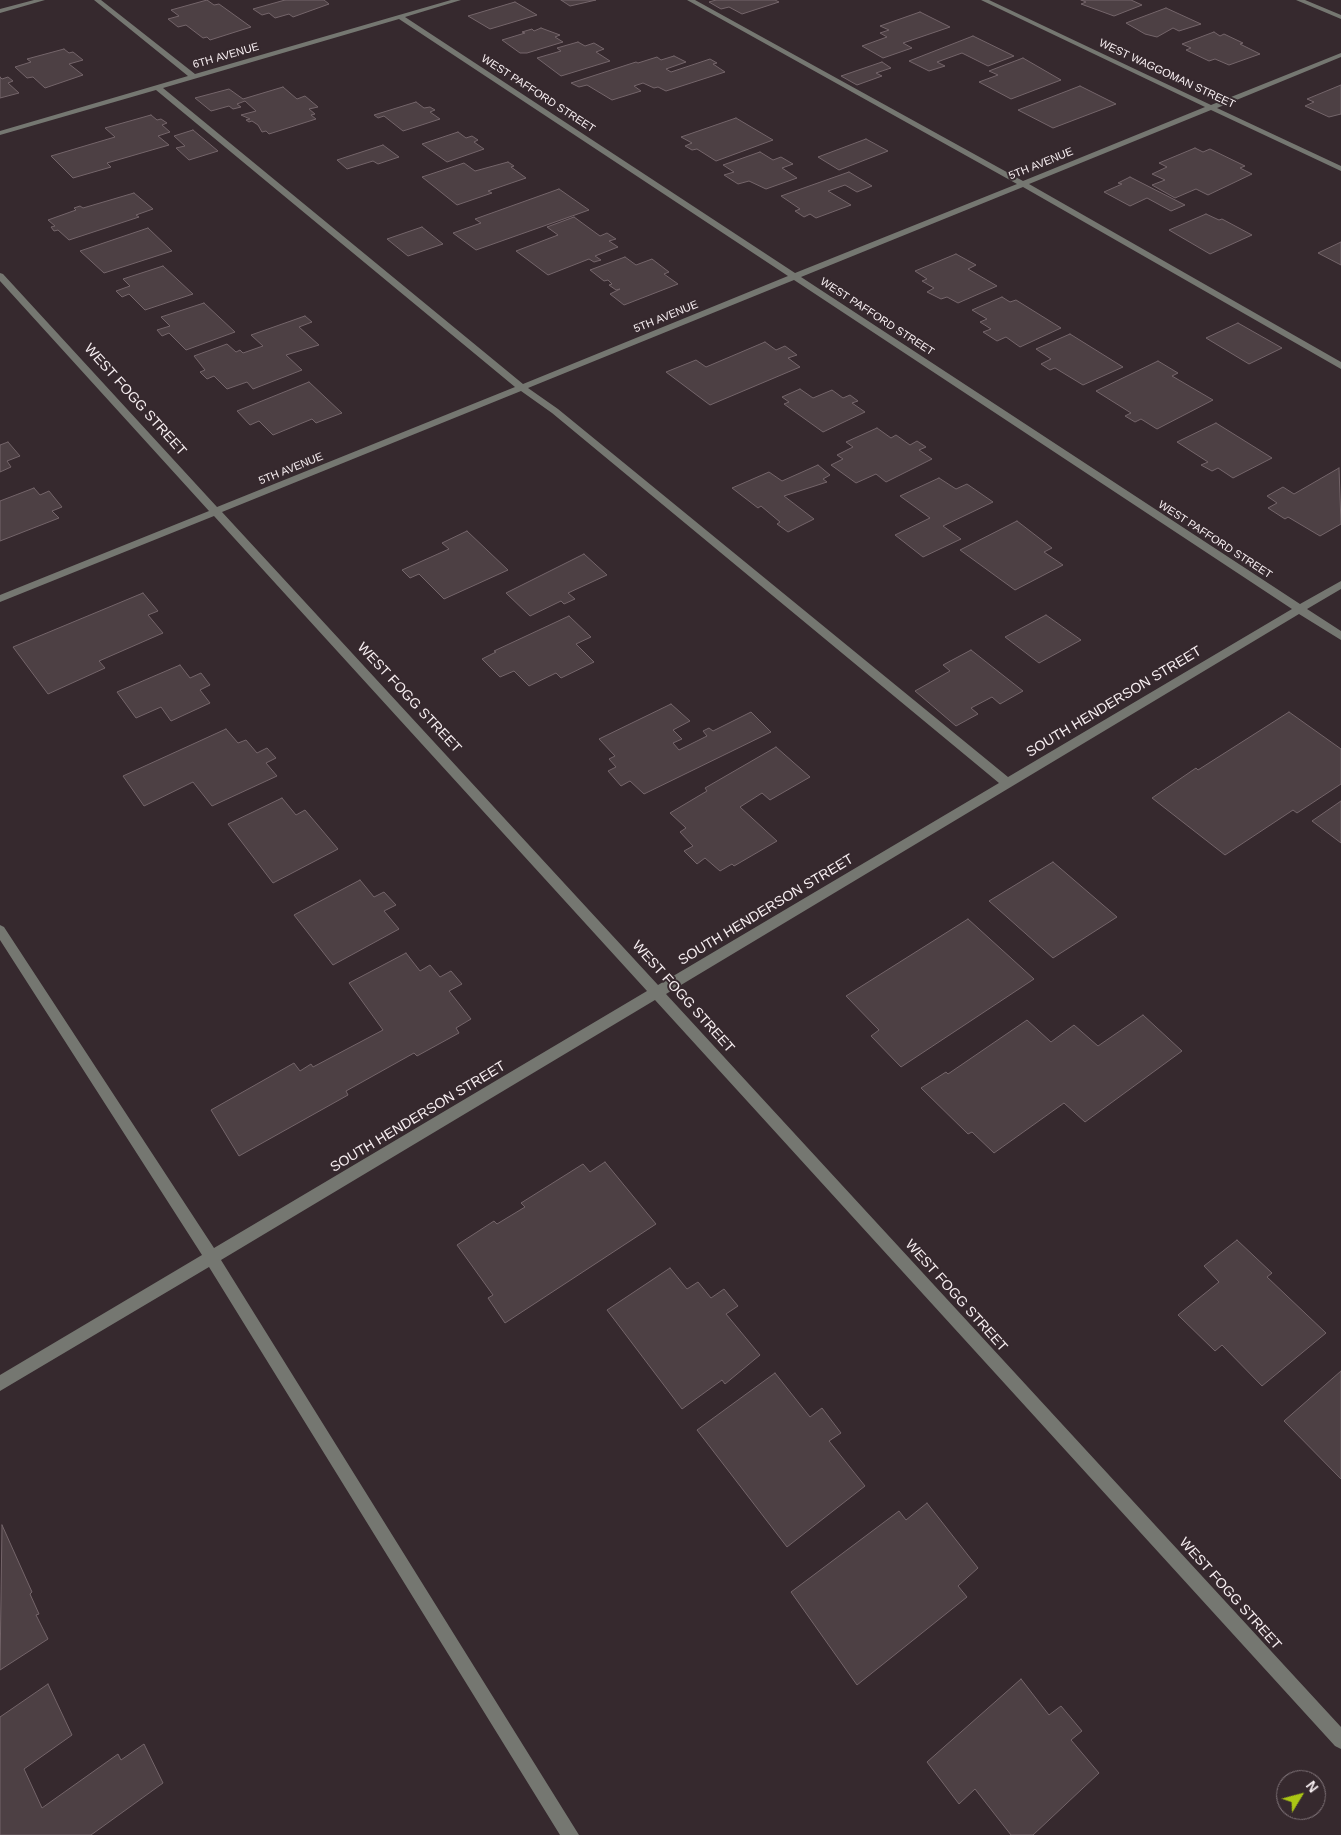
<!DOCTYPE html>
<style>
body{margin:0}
#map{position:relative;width:1341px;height:1835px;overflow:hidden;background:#36292e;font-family:Arial,sans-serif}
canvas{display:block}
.north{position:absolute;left:1276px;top:1770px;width:50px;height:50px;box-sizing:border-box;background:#36292e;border:1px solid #83777c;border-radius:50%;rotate:53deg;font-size:14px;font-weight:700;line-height:20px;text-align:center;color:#f6edf0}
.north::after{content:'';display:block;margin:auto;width:18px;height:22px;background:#abc614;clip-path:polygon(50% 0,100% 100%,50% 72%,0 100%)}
</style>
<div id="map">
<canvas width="1341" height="1835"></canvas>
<div class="north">N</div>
</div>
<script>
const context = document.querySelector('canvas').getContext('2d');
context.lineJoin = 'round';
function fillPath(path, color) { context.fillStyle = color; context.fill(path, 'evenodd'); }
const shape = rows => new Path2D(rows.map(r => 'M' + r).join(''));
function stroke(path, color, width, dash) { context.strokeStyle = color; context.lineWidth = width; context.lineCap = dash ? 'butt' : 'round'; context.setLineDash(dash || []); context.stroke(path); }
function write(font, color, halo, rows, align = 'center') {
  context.font = font + ' Arial,sans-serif'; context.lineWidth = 4; context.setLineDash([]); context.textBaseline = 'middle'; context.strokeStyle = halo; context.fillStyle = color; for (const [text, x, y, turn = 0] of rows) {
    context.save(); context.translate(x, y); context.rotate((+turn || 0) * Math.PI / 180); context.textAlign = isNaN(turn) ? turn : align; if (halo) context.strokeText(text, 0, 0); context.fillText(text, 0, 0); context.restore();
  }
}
const building = shape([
 [207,0,214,5,219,4,251,27,210,40,207,37,203,38,186,25,178,27,168,19,179,16,171,10,207,0],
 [285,0,324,0,329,4,293,17,289,14,275,18,269,13,262,15,253,9,285,0],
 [561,0,596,0,570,6,561,0],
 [716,0,775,0,779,2,742,14,729,7,721,9,709,2,716,0],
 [1081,0,1131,0,1142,5,1114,16,1081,4,1086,2,1081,0],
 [515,2,537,15,490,29,468,16,515,2],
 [1166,8,1201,24,1179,31,1173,28,1157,37,1145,34,1126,23,1166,8],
 [920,12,950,27,903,43,912,48,883,58,862,46,887,37,880,33,889,30,880,26,920,12],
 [541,28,560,35,555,37,563,42,527,53,520,53,502,40,525,33,522,32,532,29,534,31,541,28],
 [1214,32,1220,36,1224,34,1243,43,1240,44,1260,54,1229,65,1215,59,1209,61,1186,50,1191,48,1182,44,1214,32],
 [973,36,1014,56,988,66,962,53,937,62,945,66,929,71,909,61,973,36],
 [578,42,585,46,594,43,604,49,596,52,610,61,561,76,537,58,561,51,557,48,578,42],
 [64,49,69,53,73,52,83,60,69,64,83,75,45,88,33,77,27,78,15,67,31,62,27,59,64,49],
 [674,56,686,62,666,69,671,72,710,59,717,63,713,64,725,72,666,91,658,87,654,88,643,83,634,86,641,91,612,100,587,85,579,87,571,83,636,62,638,63,657,57,661,60,674,56],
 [1023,58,1061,80,1011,99,979,82,998,75,989,71,1023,58],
 [882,62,891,68,876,73,882,76,857,85,841,76,882,62],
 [0,77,2,79,8,77,13,81,8,83,19,93,0,98,0,77],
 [1341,85,1341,114,1329,117,1305,106,1314,102,1307,99,1341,85],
 [1080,86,1116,104,1053,128,1018,110,1080,86],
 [283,87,297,99,305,96,318,107,309,109,315,114,311,115,316,119,269,134,266,131,262,132,258,125,252,121,249,122,246,120,250,119,241,115,256,111,245,101,237,104,241,107,233,109,229,106,211,111,195,98,229,89,243,99,283,87],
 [416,102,424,108,430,107,435,110,430,112,440,119,403,131,384,116,378,118,374,115,416,102],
 [151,115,157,120,161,119,167,123,162,125,170,132,158,136,169,145,107,163,111,167,73,178,51,156,115,137,105,128,151,115],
 [736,118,773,140,716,161,697,149,692,150,685,146,692,143,681,137,736,118],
 [193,130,218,151,189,160,176,148,185,146,174,136,193,130],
 [458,132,466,138,472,136,478,140,474,142,484,149,447,162,422,144,458,132],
 [866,139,888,151,839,170,818,157,866,139],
 [383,145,399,157,378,164,373,161,347,169,337,160,383,145],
 [1195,148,1203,152,1210,149,1245,166,1240,168,1252,174,1208,195,1196,189,1175,198,1152,185,1165,180,1152,174,1167,167,1159,163,1195,148],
 [760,152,773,160,781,157,793,164,782,168,797,178,766,189,749,181,738,184,724,175,734,172,723,165,760,152],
 [508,162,514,166,511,167,526,178,488,191,492,193,457,205,422,177,464,163,475,171,508,162],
 [849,172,872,186,857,192,845,185,828,191,851,205,816,218,810,214,804,217,795,211,800,209,781,196,849,172],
 [1130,177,1185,205,1171,211,1147,198,1130,206,1104,192,1122,184,1118,183,1130,177],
 [559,189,589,210,476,250,453,233,481,223,475,219,559,189],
 [134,193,153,209,136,215,139,217,69,240,58,230,54,231,51,227,55,226,48,220,76,210,74,208,80,206,83,208,134,193],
 [1206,214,1219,220,1222,219,1252,235,1210,254,1169,230,1206,214],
 [574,217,600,236,607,233,616,239,609,241,618,247,595,256,601,260,594,262,589,259,548,275,516,251,558,235,547,227,574,217],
 [422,227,443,244,408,256,387,239,422,227],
 [148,228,172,251,104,273,80,251,148,228],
 [1341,242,1341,265,1318,253,1341,242],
 [956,254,976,265,968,269,997,286,958,303,947,297,941,299,927,292,934,288,922,281,927,279,915,271,956,254],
 [625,257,636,265,652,259,669,272,664,274,678,284,624,305,610,294,620,289,616,290,609,285,612,284,608,280,604,281,590,270,625,257],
 [163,266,193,294,145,310,129,294,122,297,116,291,130,286,123,279,163,266],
 [1002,297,1010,302,1016,300,1061,328,1020,347,1006,337,997,341,983,332,991,329,980,322,987,319,972,310,1002,297],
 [204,303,235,332,186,350,169,333,162,336,157,330,170,326,161,317,204,303],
 [305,316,312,322,299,327,319,345,286,355,302,370,253,389,247,382,227,389,214,376,207,379,200,372,205,370,194,356,227,344,236,352,240,350,243,353,263,346,251,335,305,316],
 [1238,323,1282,348,1249,364,1206,338,1238,323],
 [1070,334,1123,367,1083,385,1055,368,1050,370,1041,364,1051,359,1036,349,1070,334],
 [765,342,776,350,785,346,797,355,788,358,800,367,710,405,666,372,696,360,706,367,765,342],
 [1158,361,1178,373,1172,376,1213,400,1157,429,1141,419,1135,422,1125,416,1131,413,1096,391,1158,361],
 [309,382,342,413,316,423,312,419,273,435,259,421,250,425,237,411,309,382],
 [800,389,813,398,832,390,843,398,850,395,858,401,852,403,865,412,823,432,784,404,789,402,782,397,800,389],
 [1216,423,1272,458,1233,478,1218,468,1212,471,1201,465,1208,462,1177,442,1216,423],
 [877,428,891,438,896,435,910,445,917,441,926,447,919,450,932,459,886,482,876,474,856,483,831,465,843,459,837,455,853,447,846,442,877,428],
 [8,442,20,456,7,461,11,467,0,472,0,445,8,442],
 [818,465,830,475,823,479,827,482,784,496,814,519,788,532,777,524,780,522,761,506,758,508,732,488,769,472,782,481,818,465],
 [1339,468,1341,524,1320,536,1288,517,1285,519,1268,508,1277,503,1267,496,1283,487,1294,494,1339,468],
 [939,478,956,489,967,484,993,502,943,526,961,539,923,557,895,535,930,518,900,496,939,478],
 [34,488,40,495,49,491,62,507,52,511,59,518,0,541,0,501,34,488],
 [1017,521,1052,548,1044,552,1063,565,1015,590,960,550,1017,521],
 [467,531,508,570,444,599,419,574,410,578,402,570,449,549,442,543,467,531],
 [584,554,607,575,568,593,575,599,564,604,561,601,530,616,506,593,584,554],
 [143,593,158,611,148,615,163,633,99,661,105,668,48,694,13,647,143,593],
 [1046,615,1081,640,1039,663,1005,637,1046,615],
 [569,616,591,637,576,644,594,662,561,678,556,673,529,686,514,671,500,677,482,659,496,652,494,651,569,616],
 [971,650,1023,691,1000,704,992,697,971,708,978,714,956,726,915,691,950,671,943,665,971,650],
 [180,665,190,678,201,673,210,685,200,690,210,703,171,721,161,707,136,718,117,692,180,665],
 [671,704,690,721,673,730,682,739,673,743,679,750,707,736,703,731,709,728,713,731,751,712,771,732,644,794,630,781,621,786,608,771,616,767,609,759,615,756,599,739,671,704],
 [1289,712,1341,749,1341,784,1297,813,1293,810,1225,855,1152,798,1196,768,1198,770,1289,712],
 [226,729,238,743,246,740,257,753,267,748,276,758,266,763,277,776,212,806,193,782,144,806,123,776,226,729],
 [776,747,810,777,770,800,762,793,740,807,777,841,734,866,732,864,720,871,705,858,697,864,684,851,693,846,680,832,686,828,670,813,707,791,705,788,776,747],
 [282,798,296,815,305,810,338,849,273,883,228,824,282,798],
 [1341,801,1341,843,1312,821,1341,801],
 [1053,862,1117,917,1053,958,989,901,1053,862],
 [360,880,374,897,384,892,396,905,384,911,399,929,333,965,294,915,360,880],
 [968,919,1034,979,901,1067,871,1036,879,1030,846,996,968,919],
 [406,953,420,971,430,965,440,977,451,971,462,984,449,991,471,1019,456,1028,459,1033,417,1056,414,1053,346,1091,348,1095,239,1156,211,1110,294,1063,300,1071,311,1064,313,1067,383,1030,349,983,406,953],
 [1143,1015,1182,1051,1085,1122,1064,1103,994,1153,972,1132,968,1134,921,1088,946,1072,948,1074,1027,1020,1051,1042,1074,1025,1098,1046,1143,1015],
 [605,1162,656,1224,505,1323,488,1298,493,1295,457,1245,494,1221,497,1224,525,1207,521,1203,583,1164,590,1172,605,1162],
 [1237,1240,1272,1273,1267,1277,1326,1333,1262,1386,1222,1345,1215,1351,1178,1315,1219,1282,1204,1266,1237,1240],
 [670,1268,687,1289,698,1282,711,1298,724,1289,738,1306,726,1314,760,1355,725,1384,722,1380,682,1409,607,1310,670,1268],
 [1341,1371,1341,1479,1284,1421,1341,1371],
 [775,1373,810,1417,822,1408,841,1433,829,1441,865,1486,787,1547,697,1430,775,1373],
 [927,1503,978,1568,958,1586,967,1597,857,1685,791,1592,899,1511,906,1520,927,1503],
 [2,1525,32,1592,30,1594,39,1614,36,1615,48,1639,0,1670,2,1525],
 [1021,1679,1049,1715,1061,1706,1082,1731,1071,1740,1099,1773,1033,1835,1011,1835,975,1789,959,1804,927,1762,1021,1679],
 [48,1684,72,1735,24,1769,42,1808,118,1754,121,1760,144,1744,163,1783,91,1835,0,1835,0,1717,48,1684]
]);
const minor = shape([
 [34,0,45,0,0,13,0,9,34,0],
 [94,0,101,0,195,74,451,0,461,0,405,17,795,273,1017,184,687,0,695,0,1023,181,1205,107,981,0,989,0,1211,105,1341,53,1341,57,1217,108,1341,166,1341,171,1211,110,1029,184,1341,362,1341,369,1023,187,801,277,1300,604,1341,581,1341,589,1307,609,1341,631,1341,640,1299,614,666,994,1341,1727,1341,1749,1335,1746,655,1000,221,1260,579,1835,560,1835,209,1267,0,1391,0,1375,202,1255,0,940,0,925,4,927,214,1248,647,991,214,516,0,602,0,595,209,511,0,281,0,273,3,274,217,507,515,387,156,90,0,135,0,131,188,76,94,0],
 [399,19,788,276,523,384,163,88,399,19],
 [794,280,1292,609,1008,777,558,409,528,388,794,280],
 [521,391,552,413,999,783,658,985,222,512,521,391],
 [1296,0,1305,0,1341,15,1341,19,1296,0]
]);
const farStreetnames = [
 ["6TH AVENUE",226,56,-16],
 ["WEST WAGGOMAN STREET",1167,74,25],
 ["WEST PAFFORD STREET",538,94,33],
 ["5TH AVENUE",1041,164,-22],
 ["5TH AVENUE",666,317,-22],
 ["WEST PAFFORD STREET",877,317,33],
 ["5TH AVENUE",291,469,-22],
 ["WEST PAFFORD STREET",1215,540,33]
];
const streetNames = [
 ["WEST FOGG STREET",135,400,48],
 ["WEST FOGG STREET",409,698,47],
 ["SOUTH HENDERSON STREET",1114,702,-31],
 ["SOUTH HENDERSON STREET",766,910,-31],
 ["WEST FOGG STREET",683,997,48],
 ["SOUTH HENDERSON STREET",418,1117,-31],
 ["WEST FOGG STREET",956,1296,48],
 ["WEST FOGG STREET",1230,1594,48]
];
fillPath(building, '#4d4044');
stroke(building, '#74656a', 1);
fillPath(minor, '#757771');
write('11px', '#f6edf0', '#36292e', farStreetnames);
write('14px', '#f6edf0', '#36292e', streetNames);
</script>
